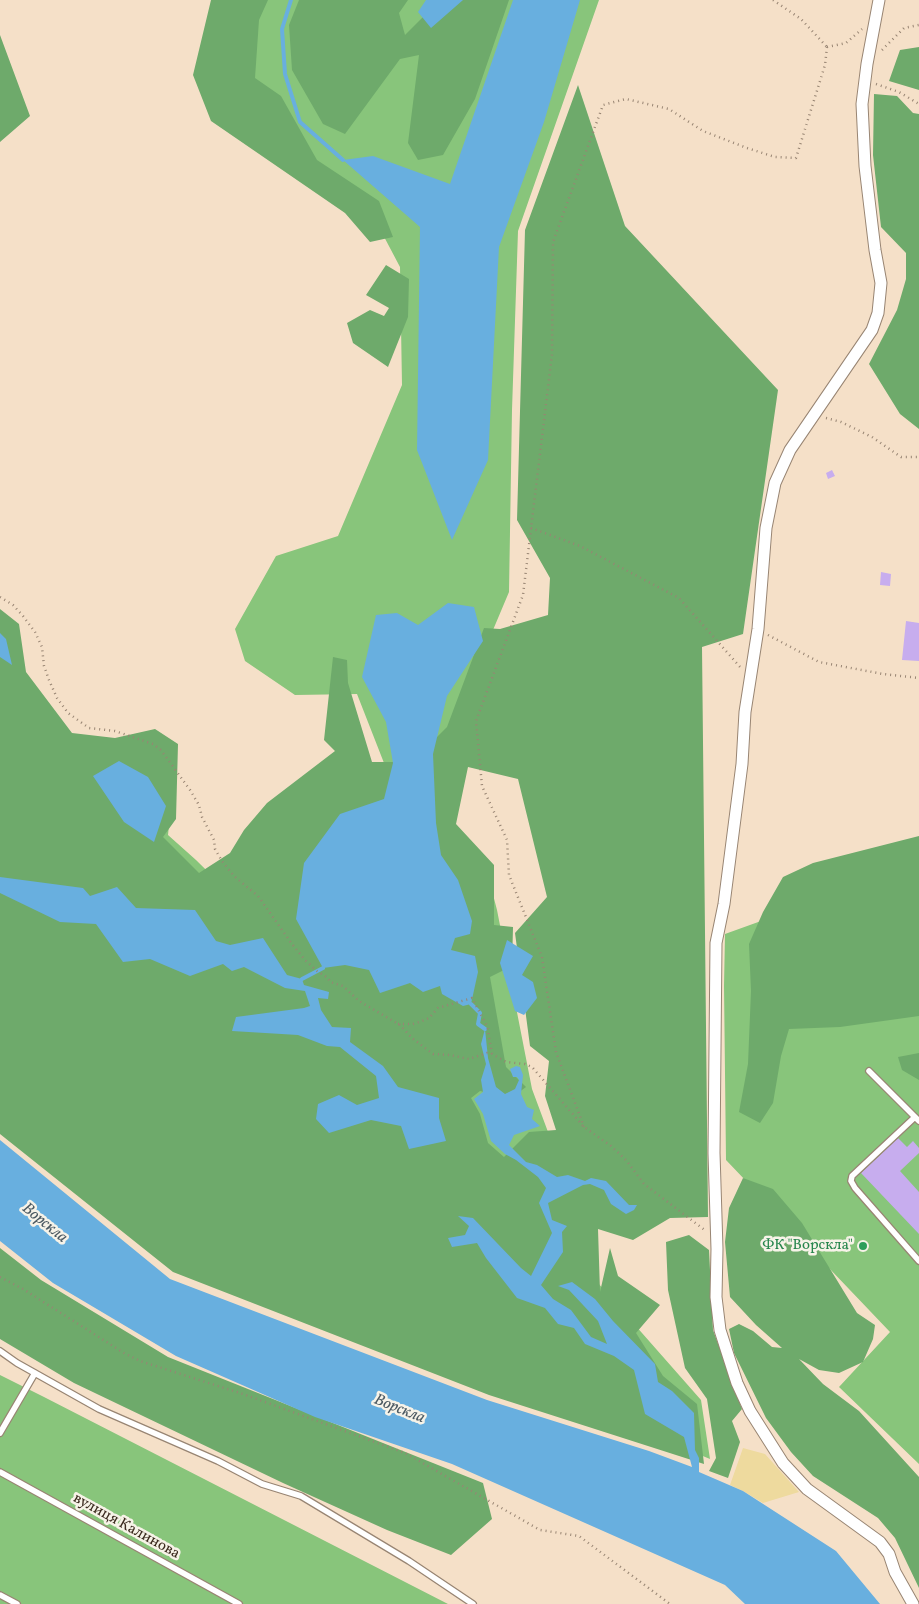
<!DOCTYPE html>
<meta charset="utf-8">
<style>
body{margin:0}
canvas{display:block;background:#f5e0c8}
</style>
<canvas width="919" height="1604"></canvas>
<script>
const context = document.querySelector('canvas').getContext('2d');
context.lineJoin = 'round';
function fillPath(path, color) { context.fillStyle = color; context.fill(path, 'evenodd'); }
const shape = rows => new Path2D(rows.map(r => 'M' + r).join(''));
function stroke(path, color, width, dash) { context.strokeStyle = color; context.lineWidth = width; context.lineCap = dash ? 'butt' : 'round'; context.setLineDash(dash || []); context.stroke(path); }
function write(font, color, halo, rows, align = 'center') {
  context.font = font + ' Vollkorn,serif'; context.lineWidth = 5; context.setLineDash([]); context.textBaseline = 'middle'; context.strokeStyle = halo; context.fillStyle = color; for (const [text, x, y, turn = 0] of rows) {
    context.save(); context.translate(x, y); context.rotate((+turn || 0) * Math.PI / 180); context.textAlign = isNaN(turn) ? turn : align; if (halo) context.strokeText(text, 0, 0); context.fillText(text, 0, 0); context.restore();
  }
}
const green = shape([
 [222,0,599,0,518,231,512,410,509,592,461,706,448,828,484,860,497,910,532,1089,551,1140,597,1221,583,1266,701,1400,710,1459,640,1430,78,960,0,619,20,677,74,763,172,795,168,835,196,860,264,927,384,763,357,694,295,695,245,661,235,629,276,556,338,536,402,385,400,267,371,212,227,108],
 [919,864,919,1464,839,1387,890,1332,726,1160,724,986,725,934],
 [0,1375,44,1397,448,1604,0,1604]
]);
const forest = shape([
 [211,0,268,0,259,20,255,78,281,96,317,160,379,201,393,237,370,242,345,213,211,121,193,75],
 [299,0,408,0,399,13,405,35,440,0,509,0,475,99,443,155,418,160,408,143,419,55,400,59,345,134,323,124,292,70,289,25],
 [0,35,30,116,0,142],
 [919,47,919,90,889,81,900,50],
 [578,85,625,226,778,390,743,634,702,647,708,1217,670,1218,633,1240,598,1229,600,1292,610,1248,618,1276,660,1305,636,1333,663,1376,697,1404,704,1464,489,1395,173,1272,0,1134,0,609,19,624,26,672,72,733,115,738,155,729,178,744,176,819,163,837,199,873,230,853,244,830,267,803,335,751,324,740,333,657,347,660,348,683,372,762,412,762,447,727,484,628,500,629,548,615,550,578,517,520,525,230],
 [468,767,518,779,547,897,515,933,530,1046,549,1061,545,1096,556,1130,529,1132,504,1157,488,1143,480,1114,471,1098,480,1091,511,1098,526,1087,506,1067,490,977,512,966,513,927,494,925,494,865,456,824],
 [874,94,897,96,913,113,919,114,919,429,900,414,869,364,897,310,906,279,906,253,881,227,873,155],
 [386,265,409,279,408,317,388,367,353,343,347,323,370,310,384,316,389,308,366,295],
 [919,836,919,1016,840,1027,789,1029,781,1056,773,1103,760,1123,739,1112,748,1064,751,991,749,944,763,912,783,877,813,863],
 [919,1053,919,1080,902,1070,898,1057],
 [743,1178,773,1189,802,1223,857,1313,875,1325,873,1339,863,1362,839,1373,819,1370,799,1359,823,1384,859,1411,919,1477,919,1588,895,1538,878,1518,813,1476,791,1452,766,1418,734,1353,729,1329,739,1324,753,1331,772,1347,782,1348,756,1325,730,1297,725,1242,729,1208],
 [689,1235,709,1250,713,1330,742,1409,732,1421,740,1442,728,1478,709,1471,716,1458,707,1399,685,1368,668,1290,666,1242],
 [0,1248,41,1280,168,1357,483,1483,492,1519,451,1555,387,1530,283,1483,74,1383,0,1339]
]);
const sand = shape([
 [743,1448,765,1454,799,1492,763,1503,743,1491,730,1485]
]);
const water = shape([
 [426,0,463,0,431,28,418,12],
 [513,0,580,0,544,122,499,247,488,460,452,540,417,450,420,227,343,160,373,156,450,184],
 [448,603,474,607,483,641,447,696,433,754,436,823,441,855,458,880,472,921,470,934,455,938,451,950,475,956,478,972,471,1004,463,1006,442,994,440,986,423,992,410,983,380,993,369,970,345,965,323,968,296,919,304,863,340,814,384,799,393,763,386,722,362,677,376,615,397,613,418,625],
 [0,633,6,639,12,665,0,657],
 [119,761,148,777,166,806,154,842,124,822,93,776],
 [0,877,83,888,90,896,117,887,136,908,195,910,216,941,230,945,263,938,287,975,302,979,304,985,329,992,328,999,318,998,321,1010,332,1027,351,1028,350,1042,383,1066,398,1087,439,1098,439,1118,446,1141,409,1149,401,1126,371,1120,329,1133,316,1119,318,1104,339,1095,357,1105,379,1098,376,1076,340,1047,327,1046,298,1035,232,1031,236,1017,304,1008,310,1006,305,991,285,988,244,967,232,971,223,964,190,976,150,959,123,962,96,924,60,922,0,893],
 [507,940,533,956,522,975,533,982,537,998,524,1015,515,1011,500,963],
 [485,1029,488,1058,496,1087,505,1094,515,1089,519,1080,517,1077,513,1077,510,1069,516,1066,520,1067,523,1075,521,1094,527,1107,534,1110,532,1119,540,1126,514,1135,509,1145,526,1162,537,1165,557,1177,568,1175,585,1181,591,1178,606,1181,629,1205,637,1205,634,1210,626,1214,611,1204,604,1190,590,1184,583,1185,548,1203,552,1220,567,1226,562,1232,563,1252,541,1285,553,1299,571,1310,591,1337,607,1344,598,1321,569,1290,558,1286,572,1282,595,1299,613,1321,655,1364,658,1382,672,1391,694,1413,695,1450,699,1458,699,1472,743,1491,836,1551,880,1604,745,1604,725,1585,452,1464,315,1417,176,1356,53,1283,0,1241,0,1140,170,1279,487,1400,649,1451,692,1467,684,1437,645,1414,634,1370,614,1356,585,1344,574,1328,558,1324,545,1308,517,1298,486,1258,477,1243,452,1247,448,1238,465,1235,469,1226,458,1216,473,1218,521,1268,531,1276,552,1233,539,1203,546,1188,538,1177,516,1160,505,1154,491,1141,483,1114,474,1099,483,1092,481,1080,486,1064,481,1044]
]);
const stream = shape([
 [291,0,282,29,285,74,300,122,343,160],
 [302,979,323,968],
 [471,1004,480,1013,478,1024,485,1029]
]);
const building = shape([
 [832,470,835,476,828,479,826,473],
 [881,572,891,574,890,586,880,585],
 [906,621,919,623,919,661,902,660],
 [898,1138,907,1147,913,1141,919,1148,919,1153,900,1171,919,1192,919,1234,861,1173]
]);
const path = shape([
 [773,0,801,19,827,47],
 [827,47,846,43,862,29],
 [882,50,904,28,919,25],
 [876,84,899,92,919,104],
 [826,418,841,422,872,437,901,457,919,457],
 [531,528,580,546,679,598,741,668],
 [0,597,13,605,23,616,35,632,42,647,44,666,49,680,57,698,68,713,89,728,115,731,153,744,161,750,190,790,199,805,202,817,214,840,215,849,222,861,234,876,258,896,292,944,305,960,317,971,328,978,330,982,343,986,359,1001,400,1025,412,1038,433,1054,450,1055,469,1059,487,1053,492,1054,506,1062,525,1064,532,1067,584,1127,611,1146,626,1160,644,1184,706,1231],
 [768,635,819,662,883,674,919,678],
 [398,1024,413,1024,422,1021,429,1018,438,1008,472,998,487,1026,492,1054],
 [584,1127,556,1052,542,957,509,875,507,840,482,786,476,721,523,595,552,354,553,242,603,105,626,99,669,109,703,131,747,148,775,157,796,158,825,65,827,47],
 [0,1277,23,1289,124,1353,140,1361,243,1394,405,1453,540,1530,579,1536,670,1604]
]);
const lane = shape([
 [869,1071,919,1121],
 [915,1117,852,1176,851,1181,855,1188,919,1261],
 [0,1351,17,1363,99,1409,218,1461,262,1484,301,1496,409,1561,473,1604],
 [0,1433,35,1373],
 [0,1472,239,1604],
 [0,1595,17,1604]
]);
const street = shape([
 [879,0,867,64,862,104,865,166,875,250,881,283,878,313,872,330,790,450,775,483,766,528,758,629,745,712,742,764,724,904,716,943,714,1153,717,1249,716,1297,720,1330,737,1383,750,1411,783,1463,807,1489,880,1542,889,1554,895,1572,913,1604]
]);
const markers = [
 [863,1246,5,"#2e9e5b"]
];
const leisureNames = [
 ["ФК \"Ворскла\"",853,1246]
];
const streetNames = [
 ["вулиця Калинова",126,1527,29]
];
const waterNames = [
 ["Ворскла",44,1224,39],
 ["Ворскла",399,1410,22]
];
fillPath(green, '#88c57b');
fillPath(forest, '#6eaa6b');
fillPath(sand, '#eeda9e');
fillPath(water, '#68afdf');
stroke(stream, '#68afdf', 4);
fillPath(building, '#c7adee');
stroke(lane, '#988573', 8);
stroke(street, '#988573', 13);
stroke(path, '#988573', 2.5, [1, 4]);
stroke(lane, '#fff', 5.5);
stroke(street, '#fff', 11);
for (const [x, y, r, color] of markers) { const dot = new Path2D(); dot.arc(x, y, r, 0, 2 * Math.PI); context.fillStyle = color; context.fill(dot); stroke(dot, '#f7f3e8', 2); }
write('15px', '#27864d', '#f7f3e8', leisureNames, 'right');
write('15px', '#3b2a1e', '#f7f3e8', streetNames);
write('italic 16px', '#4b5962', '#f7f3e8', waterNames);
</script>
